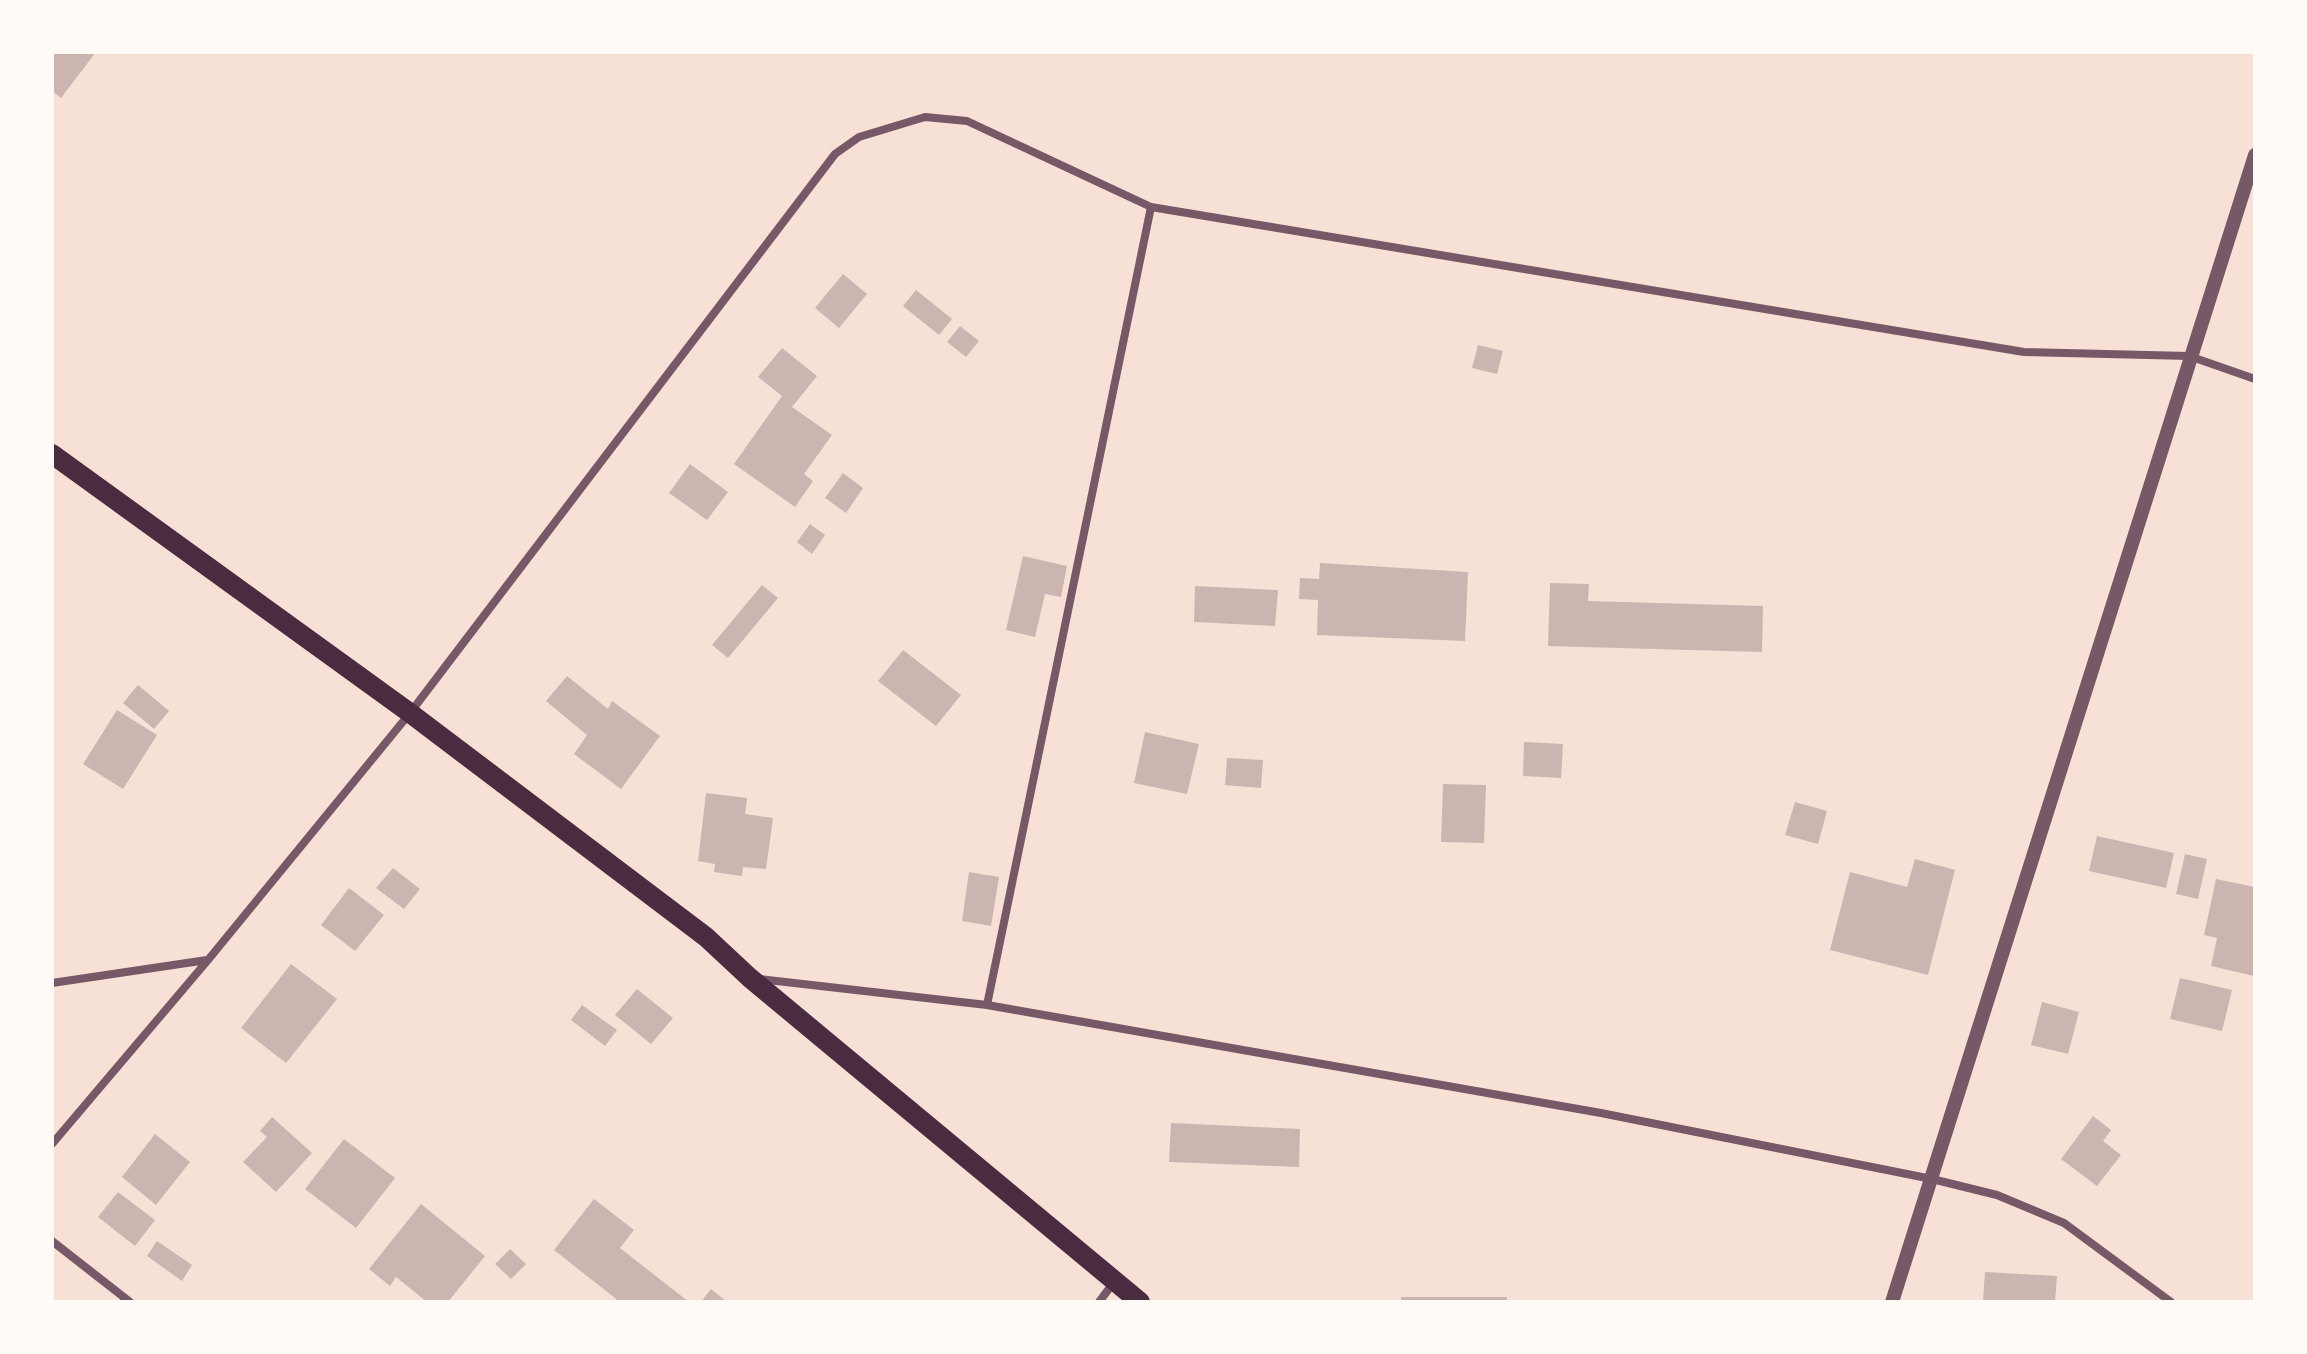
<!DOCTYPE html>
<style>
body{margin:0}
#map{position:relative;width:2307px;height:1354px;overflow:hidden;background:#f7e1d7;font-family:"Nunito Sans",sans-serif}
canvas{display:block}
.frame{position:absolute;inset:0;border:54px solid #fffaf5;pointer-events:none}
</style>
<div id="map">
<canvas width="2307" height="1354"></canvas>
<div class="frame"></div>
</div>
<script>
const context = document.querySelector('canvas').getContext('2d');
context.lineJoin = 'round';
function fillPath(path, color) { context.fillStyle = color; context.fill(path, 'evenodd'); }
const shape = rows => new Path2D(rows.map(r => 'M' + r).join(''));
function stroke(path, color, width, dash) { context.strokeStyle = color; context.lineWidth = width; context.lineCap = dash ? 'butt' : 'round'; context.setLineDash(dash || []); context.stroke(path); }
const building = shape([
 [52,52,96,52,61,98,52,91],
 [843,274,867,294,839,328,815,308],
 [916,290,952,319,939,335,903,306],
 [960,326,979,341,966,357,947,342],
 [1478,345,1503,351,1497,374,1472,368],
 [782,348,817,376,792,407,832,435,804,474,813,481,795,507,734,464,782,396,758,377],
 [690,464,728,492,707,520,669,493],
 [843,473,863,488,846,513,825,498],
 [810,524,825,535,812,554,797,542],
 [1023,556,1067,566,1061,597,1045,594,1035,637,1006,630],
 [1320,563,1468,572,1465,641,1317,635,1318,600,1299,599,1300,578,1319,579],
 [1550,583,1589,584,1588,601,1763,606,1762,652,1548,646],
 [762,585,778,598,728,658,712,645],
 [1195,586,1278,590,1275,626,1194,622],
 [903,650,961,695,936,726,878,681],
 [567,676,608,709,612,701,660,736,621,789,574,754,587,735,546,701],
 [138,685,169,711,154,729,123,703],
 [117,710,157,735,123,789,83,764],
 [1145,732,1199,744,1187,794,1134,783],
 [1524,742,1563,744,1561,778,1523,776],
 [1227,758,1263,760,1261,788,1225,785],
 [1443,784,1486,785,1484,843,1441,842],
 [706,793,747,798,745,814,773,818,766,869,743,867,742,876,714,872,715,864,698,861],
 [1795,802,1827,811,1818,844,1785,835],
 [2097,836,2174,853,2166,888,2089,871],
 [2185,854,2207,859,2198,899,2176,894],
 [1915,859,1955,870,1928,975,1830,950,1850,872,1907,887],
 [393,868,420,889,404,909,376,888],
 [969,872,999,877,991,926,962,921],
 [2216,879,2255,887,2254,976,2211,966,2217,938,2204,935],
 [349,888,384,915,355,951,321,925],
 [291,964,337,999,286,1063,241,1028],
 [2180,978,2232,990,2222,1031,2170,1019],
 [637,989,673,1018,651,1044,615,1015],
 [2042,1002,2079,1012,2068,1054,2031,1045],
 [582,1005,617,1030,605,1046,571,1020],
 [2093,1116,2111,1130,2103,1141,2121,1155,2097,1186,2061,1159],
 [272,1117,312,1153,276,1192,243,1162,267,1137,260,1131],
 [1171,1123,1300,1129,1299,1167,1169,1162],
 [155,1134,190,1162,156,1205,122,1177],
 [344,1139,395,1178,356,1228,305,1189],
 [118,1192,155,1220,135,1246,98,1217],
 [594,1199,634,1230,620,1248,689,1302,620,1302,554,1250],
 [421,1204,485,1256,448,1302,427,1302,396,1277,390,1286,369,1269],
 [157,1241,192,1265,182,1281,147,1256],
 [510,1249,526,1264,511,1279,495,1264],
 [1985,1272,2057,1276,2055,1302,1983,1302],
 [711,1289,727,1302,701,1302],
 [1401,1297,1507,1297,1507,1302,1402,1302]
]);
const minor = shape([
 [759,979,987,1005,1601,1113,1932,1179,1997,1195,2064,1223,2171,1302],
 [52,983,207,960],
 [987,1005,1151,207],
 [52,1144,208,960,410,713,835,154,859,137,925,117,967,121,1151,207,2024,352,2189,356,2255,379],
 [52,1241,130,1302],
 [1099,1302,1114,1282]
]);
const tertiary = shape([
 [1892,1302,2255,155]
]);
const primary = shape([
 [52,454,410,713,706,937,750,978,1140,1302]
]);
fillPath(building, '#ccb4b1');
stroke(minor, '#755966', 8);
stroke(tertiary, '#755966', 14);
stroke(primary, '#4a2c40', 20);
</script>
